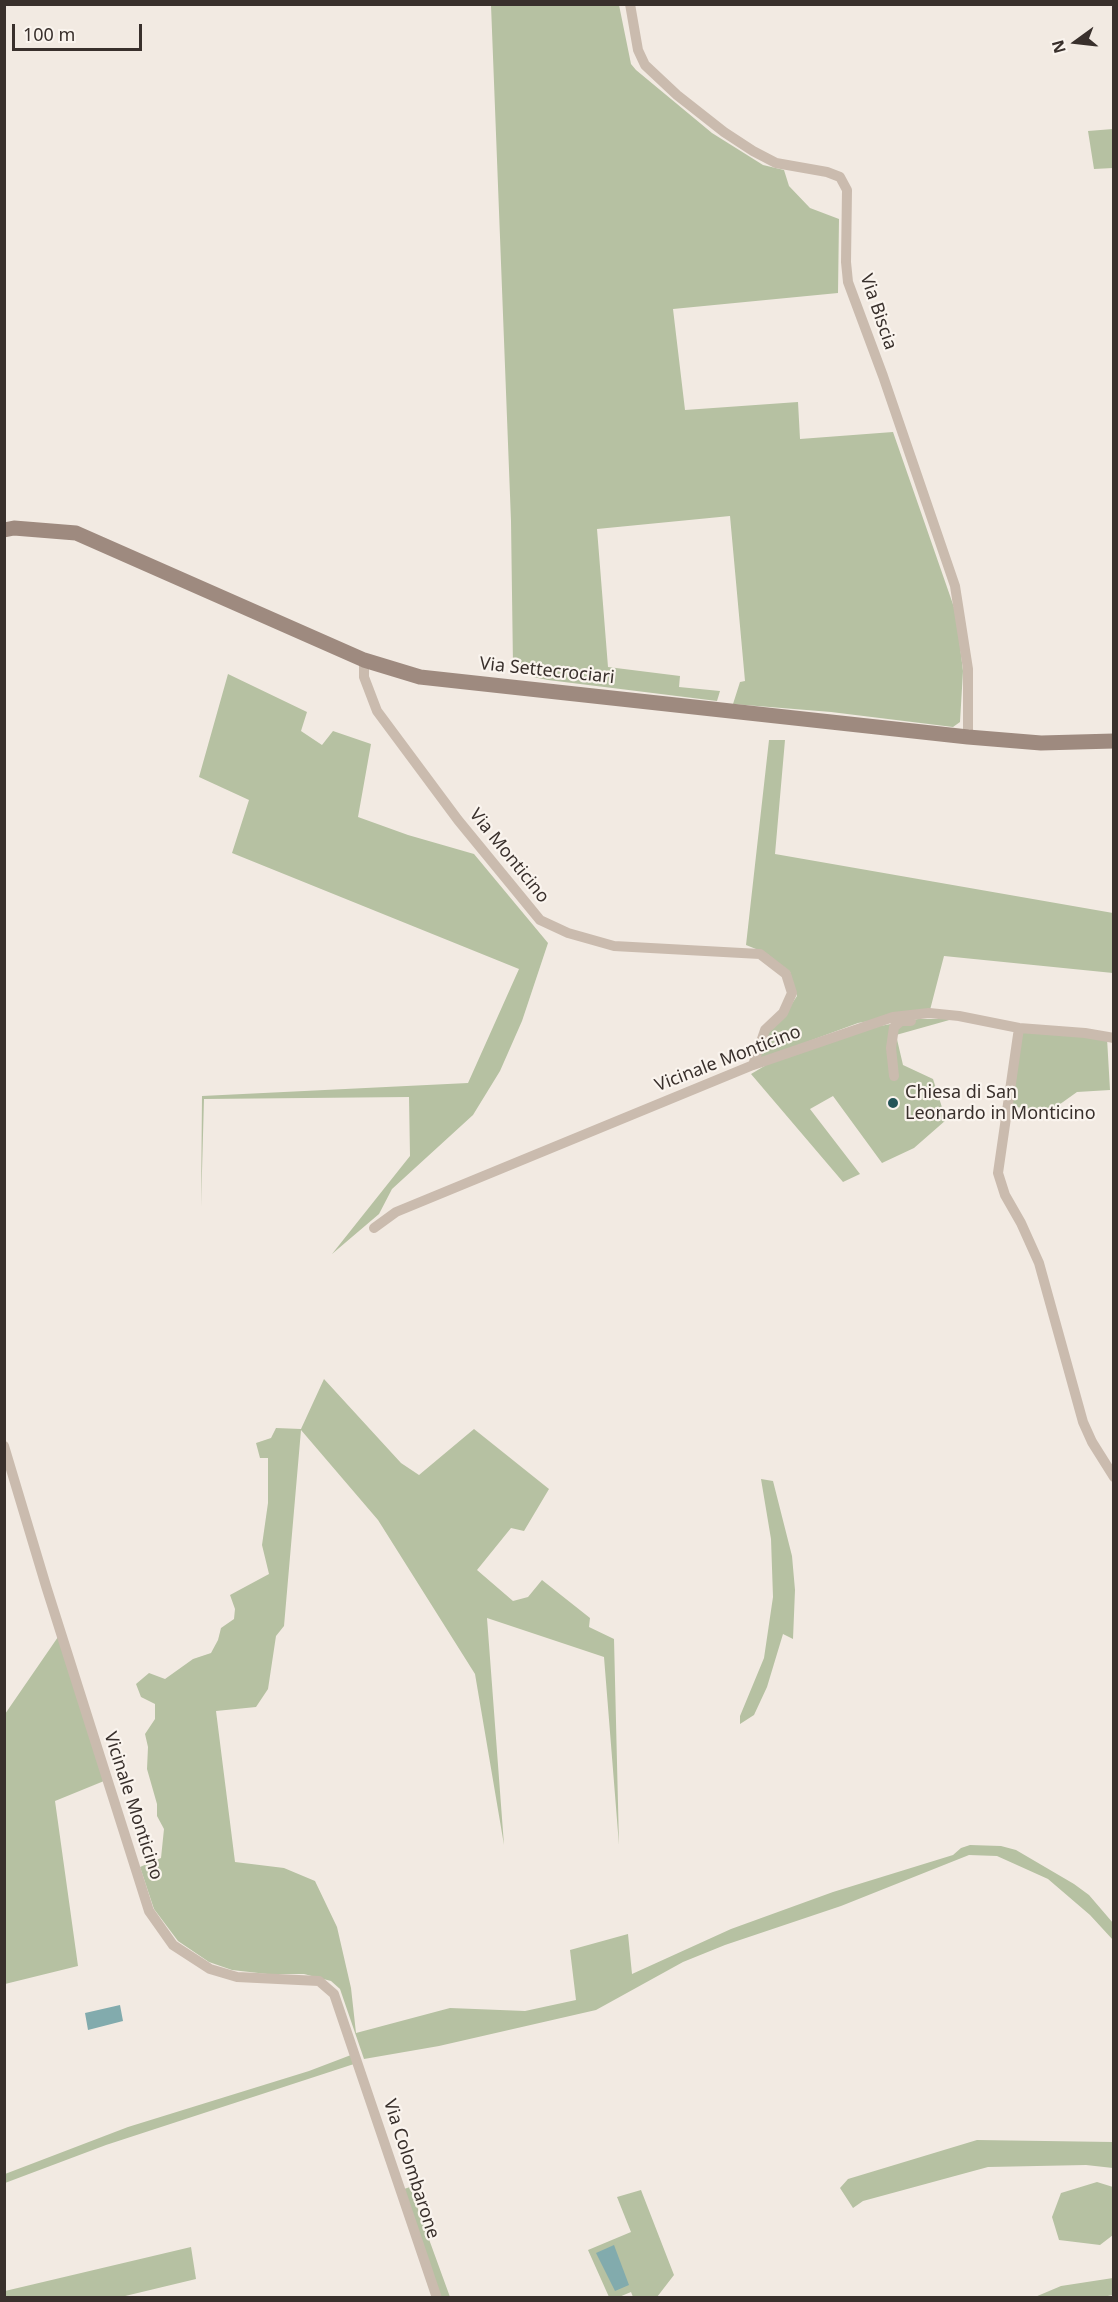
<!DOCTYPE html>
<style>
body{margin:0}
#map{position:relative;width:1118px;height:2302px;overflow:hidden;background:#f2eae2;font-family:"Noto Sans",sans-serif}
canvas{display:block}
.frame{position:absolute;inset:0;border:6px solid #39302c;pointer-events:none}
.north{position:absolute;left:1046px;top:12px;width:60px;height:60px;-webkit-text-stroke:4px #faf4ee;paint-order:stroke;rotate:255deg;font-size:16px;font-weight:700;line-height:24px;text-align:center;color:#39302c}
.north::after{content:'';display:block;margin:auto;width:21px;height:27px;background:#39302c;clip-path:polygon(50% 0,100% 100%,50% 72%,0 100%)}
.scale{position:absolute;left:12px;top:24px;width:130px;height:27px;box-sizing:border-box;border:3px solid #39302c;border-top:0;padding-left:8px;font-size:18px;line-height:21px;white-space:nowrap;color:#39302c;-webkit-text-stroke:4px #faf4ee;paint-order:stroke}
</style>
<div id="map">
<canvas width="1118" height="2302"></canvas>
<div class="frame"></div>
<div class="north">N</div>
<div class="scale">100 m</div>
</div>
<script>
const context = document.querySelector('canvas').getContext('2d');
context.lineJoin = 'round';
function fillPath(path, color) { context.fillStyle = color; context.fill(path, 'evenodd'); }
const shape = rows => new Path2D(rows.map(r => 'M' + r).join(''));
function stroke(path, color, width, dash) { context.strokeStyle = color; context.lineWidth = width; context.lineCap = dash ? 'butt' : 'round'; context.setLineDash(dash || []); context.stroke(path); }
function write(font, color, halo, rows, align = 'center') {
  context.font = font + ' "Noto Sans",sans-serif'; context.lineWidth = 4.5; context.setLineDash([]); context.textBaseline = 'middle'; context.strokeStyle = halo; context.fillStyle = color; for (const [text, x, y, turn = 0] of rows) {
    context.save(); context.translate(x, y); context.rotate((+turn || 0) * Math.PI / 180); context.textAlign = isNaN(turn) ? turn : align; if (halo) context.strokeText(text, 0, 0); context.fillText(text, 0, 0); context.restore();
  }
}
const green = shape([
 [491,5,619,5,631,64,636,70,712,133,763,165,784,170,789,186,810,208,839,219,838,293,673,309,685,410,798,402,800,439,893,432,956,613,963,671,960,722,953,727,831,712,733,704,740,682,745,681,730,516,597,529,608,667,680,676,679,687,720,691,717,701,548,680,533,677,513,666,511,521],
 [1113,129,1113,168,1094,169,1088,131],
 [228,674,307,712,301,731,322,745,333,731,371,744,358,817,408,835,474,854,548,943,522,1021,500,1071,473,1115,392,1189,379,1214,332,1254,410,1156,409,1097,204,1099,201,1207,202,1096,468,1083,519,969,232,853,249,800,199,777],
 [769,740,785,740,775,854,1113,913,1113,973,944,956,930,1010,858,1023,758,1060,767,1033,781,1020,797,996,790,972,766,953,746,945],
 [918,1019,953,1019,896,1035,903,1065,933,1079,946,1120,914,1148,882,1163,833,1096,810,1109,860,1174,843,1182,751,1074,773,1061,880,1026],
 [1016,1029,1107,1038,1110,1090,1077,1092,1049,1112,1010,1106],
 [324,1379,401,1463,419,1475,474,1429,549,1489,524,1531,511,1528,477,1570,513,1601,528,1597,542,1580,590,1618,589,1627,614,1639,619,1845,604,1657,487,1618,504,1845,475,1674,378,1520,301,1430,284,1626,276,1636,268,1689,256,1707,216,1711,235,1862,284,1868,315,1881,337,1927,351,1988,356,2033,450,2008,525,2011,576,2000,570,1950,628,1934,632,1974,731,1929,833,1892,953,1855,961,1848,970,1845,1001,1846,1016,1850,1074,1884,1089,1895,1113,1923,1113,1940,1090,1915,1048,1879,997,1856,969,1855,841,1906,725,1945,683,1962,596,2010,439,2046,364,2059,340,1989,331,1981,304,1974,267,1974,232,1970,209,1962,178,1941,154,1909,140,1867,161,1858,164,1829,157,1816,157,1804,147,1769,148,1747,145,1734,155,1719,155,1704,141,1697,136,1684,149,1673,165,1679,193,1659,211,1653,218,1640,221,1628,234,1619,235,1609,230,1595,269,1574,262,1545,268,1503,268,1458,260,1458,256,1443,271,1438,276,1428,301,1429],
 [761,1479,773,1481,792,1556,795,1590,793,1639,783,1634,767,1687,754,1715,740,1724,740,1716,764,1658,773,1597,771,1539],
 [58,1637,104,1781,55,1801,78,1966,5,1984,5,1714],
 [351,2055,354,2064,106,2145,5,2183,5,2174,128,2127,309,2071],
 [977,2140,1113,2142,1113,2168,1086,2165,988,2167,863,2201,853,2208,840,2188,848,2179],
 [1097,2182,1113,2187,1113,2235,1100,2245,1059,2240,1052,2217,1061,2193],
 [410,2187,450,2297,440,2297,404,2189],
 [641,2190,674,2275,657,2297,633,2297,631,2292,619,2297,609,2297,588,2250,631,2232,617,2197],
 [191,2247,196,2279,121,2297,5,2297,5,2291],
 [1113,2278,1113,2295,1097,2298,1035,2297,1061,2286]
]);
const water = shape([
 [120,2005,123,2021,88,2030,85,2013],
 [614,2245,629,2285,615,2291,596,2253]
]);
const street = shape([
 [630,4,638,50,645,65,677,95,724,132,753,151,776,163,827,172,840,177,847,190,846,262,848,282,883,376,955,586,968,669,968,737],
 [364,660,364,677,377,711,458,820,540,920,568,933,614,946,760,954,786,974,792,993,783,1013,765,1030,753,1065],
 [1019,1028,998,1173,1005,1195,1021,1223,1039,1263,1083,1422,1092,1442,1114,1477],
 [894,1076,891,1048,894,1027,901,1021,911,1021],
 [374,1228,396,1212,753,1065,893,1017,929,1013,959,1016,1019,1028,1085,1033,1114,1038],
 [4,1446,46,1586,149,1911,173,1945,210,1969,237,1977,319,1981,334,1994,437,2298]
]);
const secondary = shape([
 [4,530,14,528,76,533,364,660,420,677,968,737,1041,743,1114,741]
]);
const markers = [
 [893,1103,6,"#245458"]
];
const streetNames = [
 ["Via Biscia",878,312,71],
 ["Via Settecrociari",547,671,6],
 ["Via Monticino",509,856,51],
 ["Vicinale Monticino",728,1059,-21],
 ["Vicinale Monticino",133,1806,72],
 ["Via Colombarone",411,2169,72]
];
const poiNames = [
 ["Chiesa di San",905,1093],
 ["Leonardo in Monticino",905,1114]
];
fillPath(green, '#b6c1a2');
fillPath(water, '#82abad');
stroke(street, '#cabbae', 10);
stroke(secondary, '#9e8a7f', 15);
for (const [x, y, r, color] of markers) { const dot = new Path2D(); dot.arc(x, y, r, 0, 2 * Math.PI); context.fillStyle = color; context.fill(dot); stroke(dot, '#faf4ee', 2); }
write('18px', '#39302c', '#faf4ee', streetNames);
write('18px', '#39302c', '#faf4ee', poiNames, 'left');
</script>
